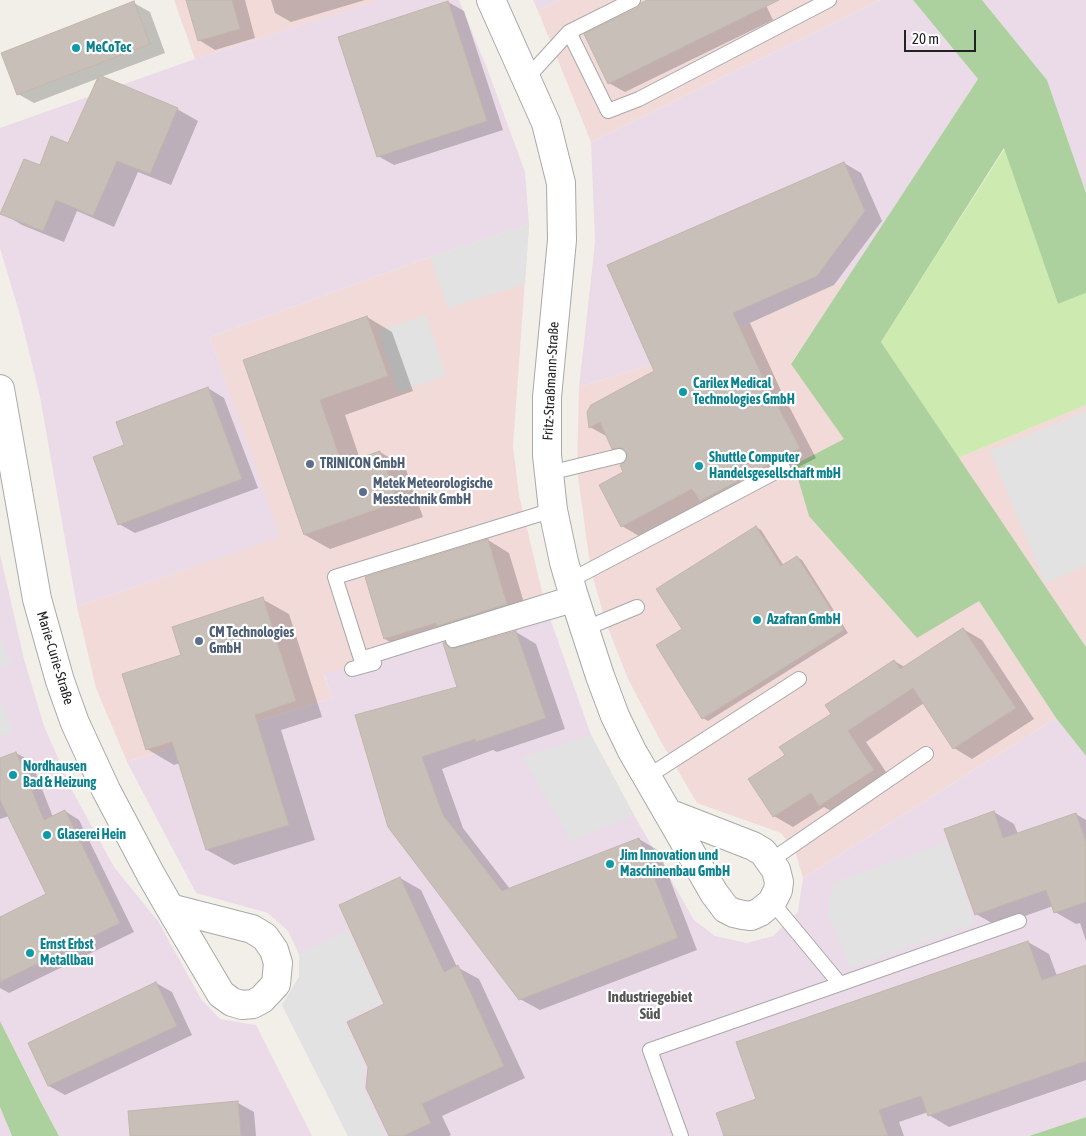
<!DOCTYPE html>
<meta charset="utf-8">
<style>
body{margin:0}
#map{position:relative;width:1086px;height:1136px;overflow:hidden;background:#f2efe9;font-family:"Asap Condensed",sans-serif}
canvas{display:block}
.scale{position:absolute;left:904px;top:30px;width:72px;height:22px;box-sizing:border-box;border:2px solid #222;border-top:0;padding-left:6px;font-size:15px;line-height:18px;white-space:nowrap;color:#222;-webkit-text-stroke:4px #fff;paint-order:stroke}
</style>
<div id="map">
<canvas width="1086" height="1136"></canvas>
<div class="scale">20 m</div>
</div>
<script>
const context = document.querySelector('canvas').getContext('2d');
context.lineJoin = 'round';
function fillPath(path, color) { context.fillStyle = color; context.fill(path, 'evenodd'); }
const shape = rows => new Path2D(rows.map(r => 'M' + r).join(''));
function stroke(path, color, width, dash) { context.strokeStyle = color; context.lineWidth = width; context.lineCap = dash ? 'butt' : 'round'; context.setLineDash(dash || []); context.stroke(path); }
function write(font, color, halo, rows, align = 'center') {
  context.font = font + ' "Asap Condensed",sans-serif'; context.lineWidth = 4.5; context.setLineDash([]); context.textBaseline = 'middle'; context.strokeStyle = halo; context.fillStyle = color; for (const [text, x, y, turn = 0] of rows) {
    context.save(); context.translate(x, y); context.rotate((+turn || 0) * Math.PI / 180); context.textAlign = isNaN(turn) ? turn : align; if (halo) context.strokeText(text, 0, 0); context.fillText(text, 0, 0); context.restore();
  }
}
const commercial = shape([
 [174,0,381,0,195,59],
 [559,0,880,0,591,142,538,11],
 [529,224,513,446,519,495,545,604,324,675,332,698,127,762,96,688,77,607,279,537,210,337,430,257],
 [848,278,791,363,979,601,1056,718,803,878,795,851,781,833,697,803,660,740,628,679,606,623,591,571,577,470,579,387,677,357],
 [1086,405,1086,647,958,458]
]);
const industrial = shape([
 [380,0,459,0,487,68,525,172,529,224,430,257,210,337,280,537,77,607,40,397,20,315,0,248,0,128,195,59],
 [533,0,559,0,538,11],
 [880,0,913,0,978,79,848,278,677,357,579,387,595,242,591,142],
 [982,0,1086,0,1086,193,1047,80],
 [0,554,24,659,44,726,72,790,114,867,158,921,201,999,220,1019,256,1025,312,1136,59,1136,0,1021],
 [545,604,591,735,634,815,694,920,715,936,747,943,773,936,798,912,803,878,1056,718,1086,756,1086,1117,1029,1136,348,1136,282,1005,299,977,299,954,288,931,268,913,196,893,127,762,332,698,324,674],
 [0,1107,12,1136,0,1136]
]);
const grass = shape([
 [1005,148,1058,304,1086,293,1086,405,958,458,881,342]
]);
const forest = shape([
 [913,0,982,0,1047,80,1086,193,1086,293,1058,304,1004,148,881,342,1086,647,1086,756,1056,718,979,601,917,638,809,516,794,465,844,439,791,364,978,79],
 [0,1021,41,1102,59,1136,12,1136,0,1107],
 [1086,1117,1086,1136,1029,1136]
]);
const parking = shape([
 [529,224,525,284,448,308,430,257],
 [426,315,446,376,398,392,378,331],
 [1086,411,1086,566,1045,583,990,451],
 [0,633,11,664,0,668],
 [0,697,13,732,0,736],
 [591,735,634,815,571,841,523,757],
 [947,842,975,924,850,968,828,912,833,883],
 [348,930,382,1003,344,1020,365,1067,363,1089,386,1136,348,1136,282,1005,299,977,299,954]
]);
const shadow = shape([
 [188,0,245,0,255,38,215,50,199,40],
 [271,0,365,0,291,22,275,13],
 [650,0,767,0,764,1,773,20,625,92,609,83,638,9],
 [448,2,464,11,503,130,394,165,378,156],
 [134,3,150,12,165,53,101,77,177,109,198,121,171,185,138,172,114,227,77,211,64,242,22,225,2,213,40,167,68,145,99,78,34,103,18,94],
 [844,163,861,173,882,221,834,285,750,323,782,393,816,458,718,510,703,502,639,536,622,526,625,472,628,457,613,448,608,437,590,427,656,372],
 [367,317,392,332,413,391,345,415,360,459,380,452,405,467,423,517,330,549,305,535,245,360],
 [208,388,224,398,258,488,135,533,119,524,126,446],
 [756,527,761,530,784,566,797,557,802,560,848,633,708,721,703,718,683,629],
 [488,540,509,553,528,616,406,651,385,639],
 [262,599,289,614,322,717,281,730,315,840,234,865,207,850,180,763,174,765,147,749,182,656],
 [963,629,982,640,1034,719,972,759,954,748,924,703,866,742,892,781,838,815,824,807,793,827,774,816,750,779,786,755,894,661,905,667],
 [516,632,536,644,565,729,497,752,493,750,442,769,463,828,510,889,639,839,659,851,697,950,540,1010,520,999,357,716,459,688,444,644,455,650],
 [16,753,31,761,53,817,65,811,79,820,134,932,9,993,0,988,0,918,48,895,9,816,0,819,0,760],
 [994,812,1014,824,1018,834,1076,814,1086,820,1086,941,1080,923,1076,924,1055,912,1053,906,997,926,976,914],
 [400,878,421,890,457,967,479,979,525,1078,442,1116,451,1135,449,1136,391,1136,386,1005],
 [1028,942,1049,954,1057,976,1086,966,1086,1080,949,1127,929,1115,928,1112,899,1122,904,1136,725,1136,757,1100],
 [156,983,172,992,192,1035,65,1095,49,1086,29,1043],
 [238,1103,254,1112,256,1136,132,1136]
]);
const building = shape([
 [186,0,232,0,240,29,198,41,186,0],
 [647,0,779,0,608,84,584,34,637,8,641,3,647,0],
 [134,1,150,44,17,95,1,53,134,1],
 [448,1,487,121,377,157,338,37,448,1],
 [99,75,178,108,150,174,117,161,93,216,56,200,43,231,0,214,24,159,40,165,51,136,68,143,99,75],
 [844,162,865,211,817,276,733,313,765,382,800,448,700,501,692,489,621,527,599,485,623,472,620,465,625,462,627,453,622,448,612,449,600,422,589,428,587,412,591,405,654,371,607,265,844,162],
 [367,316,388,376,320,400,342,464,380,451,398,502,304,535,243,360,367,316],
 [208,387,242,479,118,525,93,457,124,445,116,422,208,387],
 [756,526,781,566,797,556,844,630,702,719,656,645,682,629,656,589,756,526],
 [488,539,507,604,437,626,436,623,384,639,365,577,488,539],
 [263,597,296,701,255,715,289,825,206,850,172,742,146,750,122,674,181,655,172,627,263,597],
 [963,628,1016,708,953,749,913,688,848,731,874,770,819,806,811,793,773,817,748,779,785,755,779,747,831,714,825,705,894,660,900,669,963,628],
 [516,631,546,718,476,742,475,739,422,757,443,815,502,891,639,838,678,938,519,1000,388,827,355,715,457,687,443,643,445,642,450,648,455,648,516,631],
 [16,752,44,820,65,810,120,923,0,982,0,917,46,894,0,800,0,758,16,752],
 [994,811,1003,838,1076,813,1086,842,1086,902,1054,913,1046,890,975,915,944,829,994,811],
 [400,877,444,972,458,965,504,1066,422,1104,431,1123,403,1136,389,1136,366,1088,368,1067,347,1022,384,1004,339,905,400,877],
 [1028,941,1042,980,1086,965,1086,1061,928,1116,921,1096,879,1110,888,1136,724,1136,716,1113,756,1099,736,1042,1028,941],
 [156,982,177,1026,48,1086,28,1043,156,982],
 [238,1101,241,1136,130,1136,128,1111,238,1101]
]);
const lane = shape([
 [569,32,608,111,639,99,829,0],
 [526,79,569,32,633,0],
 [549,473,619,456],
 [553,510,335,577,361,659,573,593],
 [569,581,783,468],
 [584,629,637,607],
 [453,640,577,604],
 [352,669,374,663],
 [647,777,799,679],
 [770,861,926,754],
 [772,902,840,984,1019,921],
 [681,1136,650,1050,840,984]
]);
const street = shape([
 [491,0,546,123,561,183,562,240,547,397,547,455,553,510,564,562,573,593,600,676,615,716,632,751,714,893,726,909,734,913,743,915,751,916,760,912,772,902,778,890,779,882,776,870,763,852,753,846,668,813],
 [0,389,37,599,60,681,75,723,106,790,151,875,170,908,221,994,232,1002,242,1005,253,1004,262,999,276,984,278,963,274,950,265,937,252,929,170,908]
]);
const markers = [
 [76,48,5,"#0f9aa8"],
 [683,392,5,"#0f9aa8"],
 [310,464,5,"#5c6f8a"],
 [699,466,5,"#0f9aa8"],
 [363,492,5,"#5c6f8a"],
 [757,620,5,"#0f9aa8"],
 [199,641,5,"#5c6f8a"],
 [13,775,5,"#0f9aa8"],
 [47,835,5,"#0f9aa8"],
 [610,864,5,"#0f9aa8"],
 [30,953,5,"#0f9aa8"]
];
const cultureNames = [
 ["MeCoTec",86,48],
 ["Carilex Medical",693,384],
 ["Technologies GmbH",693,400],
 ["Shuttle Computer",709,458],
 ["Handelsgesellschaft mbH",709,474],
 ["Azafran GmbH",767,620],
 ["Nordhausen",23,767],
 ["Bad & Heizung",23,783],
 ["Glaserei Hein",57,835],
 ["Jim Innovation und",620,856],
 ["Maschinenbau GmbH",620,872],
 ["Ernst Erbst",40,945],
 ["Metallbau",40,961]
];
const streetNames = [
 ["Fritz-Straßmann-Straße",551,381,-87],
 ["Marie-Curie-Straße",55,658,73]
];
const serviceNames = [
 ["TRINICON GmbH",320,464],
 ["Metek Meteorologische",373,484],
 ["Messtechnik GmbH",373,500],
 ["CM Technologies",209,633],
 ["GmbH",209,649]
];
const neighbourhoodNames = [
 ["Industriegebiet",650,997],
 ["Süd",650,1014]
];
fillPath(commercial, '#f2dad9');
fillPath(industrial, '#ebdbe8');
fillPath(grass, '#cdebb0');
fillPath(forest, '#add19e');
fillPath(parking, '#e2e2e2');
fillPath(shadow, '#0003');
fillPath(building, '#c7bfb8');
stroke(building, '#c4b6ab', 1);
stroke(lane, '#a9a9a9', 16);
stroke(street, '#a9a9a9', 30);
stroke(lane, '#fff', 14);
stroke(street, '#fff', 28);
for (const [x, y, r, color] of markers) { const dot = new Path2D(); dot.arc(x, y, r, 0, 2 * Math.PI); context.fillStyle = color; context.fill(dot); stroke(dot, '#fff', 2); }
write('bold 14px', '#0d838f', '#fff', cultureNames, 'left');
write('14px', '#222', '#fff', streetNames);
write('bold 14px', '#4e5e75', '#fff', serviceNames, 'left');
write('bold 15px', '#555', '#fff', neighbourhoodNames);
</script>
